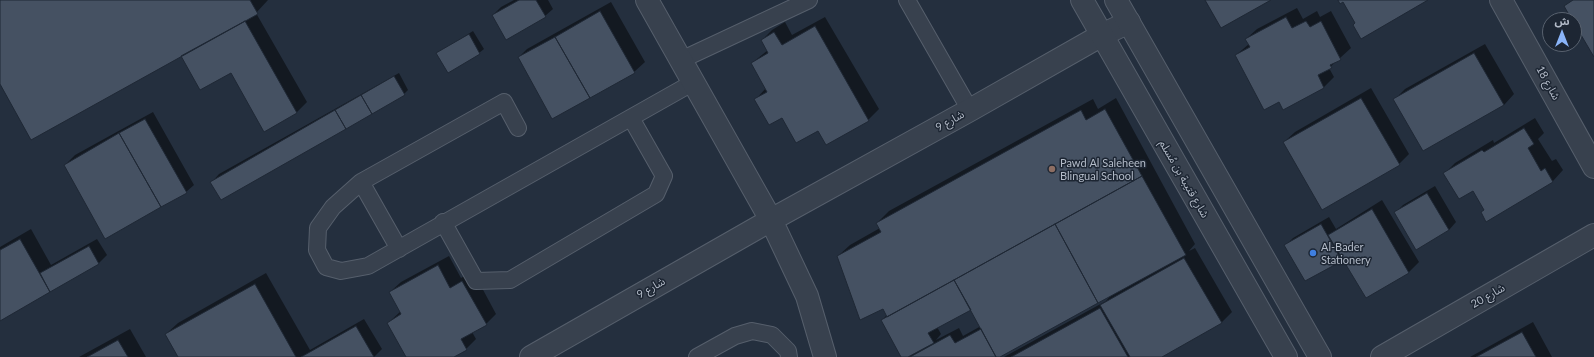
<!DOCTYPE html>
<meta charset="utf-8">
<style>
body{margin:0}
#map{position:relative;width:1594px;height:357px;overflow:hidden;background:#242f3e;font-family:Lato,"Noto Sans Arabic",sans-serif}
canvas{display:block}
.north{position:absolute;left:1542px;top:12px;width:40px;height:40px;box-sizing:border-box;background:#1d2633;border:1px solid #59626f;border-radius:50%;rotate:0deg;font-size:11px;font-weight:700;line-height:16px;text-align:center;color:#b4bcc9}
.north::after{content:'';display:block;margin:auto;width:14px;height:18px;background:#8ab4f8;clip-path:polygon(50% 0,100% 100%,50% 72%,0 100%)}
</style>
<div id="map">
<canvas width="1594" height="357"></canvas>
<div class="north">ش</div>
</div>
<script>
const context = document.querySelector('canvas').getContext('2d');
context.lineJoin = 'round';
function fillPath(path, color) { context.fillStyle = color; context.fill(path, 'evenodd'); }
const shape = rows => new Path2D(rows.map(r => 'M' + r).join(''));
function stroke(path, color, width, dash) { context.strokeStyle = color; context.lineWidth = width; context.lineCap = dash ? 'butt' : 'round'; context.setLineDash(dash || []); context.stroke(path); }
function write(font, color, halo, rows, align = 'center') {
  context.font = font + ' Lato,"Noto Sans Arabic",sans-serif'; context.lineWidth = 3; context.setLineDash([]); context.textBaseline = 'middle'; context.strokeStyle = halo; context.fillStyle = color; for (const [text, x, y, turn = 0] of rows) {
    context.save(); context.translate(x, y); context.rotate((+turn || 0) * Math.PI / 180); context.textAlign = isNaN(turn) ? turn : align; if (halo) context.strokeText(text, 0, 0); context.fillText(text, 0, 0); context.restore();
  }
}
const shadow = shape([
 [0,0,268,0,256,13,307,102,296,113,231,72,182,55,0,82],
 [514,0,548,0,553,9,545,16,493,15,501,7],
 [611,2,645,62,634,72,553,117,519,57,527,49],
 [1297,8,1303,19,1317,11,1320,17,1331,11,1351,48,1329,68,1334,77,1324,87,1279,100,1236,55,1249,44,1246,39,1257,29],
 [825,17,879,109,868,120,826,144,818,129,782,116,756,99,766,88,752,63,768,50,762,40,772,30,785,22,792,35],
 [473,31,484,49,479,53,438,53],
 [1485,44,1514,94,1504,105,1394,100,1405,89],
 [399,73,408,90,404,94,212,182,219,174],
 [1371,88,1409,154,1399,164,1284,142,1295,132],
 [1116,98,1195,244,1189,251,1195,248,1232,312,1222,322,1160,357,1004,357,1106,301,1111,295,998,357,909,357,911,355,902,357,882,320,887,315,883,307,838,256,850,245,880,228,877,223,889,211,1093,99,1098,109],
 [971,308,981,326,963,336,959,328,936,340,941,334,937,327],
 [153,112,194,185,186,192,65,165,75,155],
 [1535,118,1544,133,1538,139,1552,161,1556,159,1563,170,1553,181,1487,220,1485,210,1473,190,1445,173,1455,163,1493,140,1494,143],
 [1435,186,1456,222,1449,230,1395,213,1403,205],
 [1382,200,1419,262,1409,272,1366,297,1343,258,1341,260,1285,246,1293,238,1329,217,1336,229],
 [31,229,51,265,97,239,107,255,99,263,0,319,0,247],
 [449,256,461,278,473,271,496,314,486,324,472,332,476,339,466,349,452,357,407,357,388,323,401,311,390,292,401,282],
 [266,273,310,350,364,319,382,349,374,357,179,357,166,334,178,323],
 [1533,322,1552,357,1470,357],
 [130,329,146,357,79,357]
]);
const building = shape([
 [0,0,250,0,258,14,31,140,0,84,0,0],
 [519,0,536,0,546,17,506,40,492,15,519,0],
 [1205,0,1271,0,1221,28,1205,0],
 [1338,0,1428,0,1361,39,1353,25,1355,23,1343,2,1340,4,1338,0],
 [1573,0,1594,0,1594,57,1574,23,1574,20,1572,20,1564,6,1573,0],
 [600,11,635,73,590,98,555,37,600,11],
 [1286,17,1292,28,1306,21,1310,27,1321,21,1341,60,1330,65,1332,68,1318,75,1324,88,1283,110,1279,102,1264,110,1235,55,1250,47,1245,39,1286,17],
 [245,21,297,113,264,132,231,73,200,90,181,56,245,21],
 [815,26,869,121,826,145,818,131,796,143,782,118,769,125,754,99,767,92,751,63,768,53,761,40,774,32,782,45,815,26],
 [469,34,480,54,448,73,436,53,469,34],
 [555,37,590,98,552,119,518,57,555,37],
 [1474,53,1504,105,1423,151,1393,99,1474,53],
 [394,76,405,95,372,114,361,95,394,76],
 [361,95,372,114,346,129,335,110,361,95],
 [1361,98,1400,165,1322,210,1283,142,1361,98],
 [1105,109,1142,176,887,317,883,309,860,320,837,256,881,232,876,223,1081,110,1086,120,1105,109],
 [335,110,346,129,221,200,210,182,335,110],
 [145,119,187,193,161,207,119,133,145,119],
 [1524,128,1534,144,1528,148,1541,171,1545,168,1553,182,1486,222,1481,212,1484,210,1473,191,1459,199,1443,173,1482,150,1484,152,1524,128],
 [119,133,161,207,105,239,64,165,119,133],
 [1142,176,1186,255,1098,303,1055,224,1142,176],
 [1427,193,1449,230,1416,250,1394,212,1427,193],
 [1372,209,1409,273,1366,298,1328,235,1372,209],
 [1055,224,1098,303,1000,357,996,357,954,280,1055,224],
 [1321,224,1342,261,1305,281,1284,245,1321,224],
 [20,239,50,292,0,321,0,250,20,239],
 [89,246,99,264,50,292,40,273,89,246],
 [1184,258,1222,323,1162,357,1130,357,1100,305,1184,258],
 [438,265,450,288,462,281,487,325,461,339,467,350,454,357,406,357,387,323,401,314,389,292,438,265],
 [954,280,971,310,928,333,934,343,908,357,901,357,881,320,954,280],
 [255,284,296,357,178,357,165,334,255,284],
 [1100,308,1128,357,1011,357,1100,308],
 [356,326,374,357,301,357,356,326],
 [981,329,996,357,910,357,950,335,955,343,981,329],
 [1522,332,1536,357,1476,357,1522,332],
 [118,340,128,357,87,357,118,340]
]);
const service = shape([
 [907,0,970,110],
 [681,60,809,0],
 [361,182,333,207,318,228,317,250,326,267,341,271,368,266,694,82],
 [443,222,476,281,510,280,656,194,664,176,631,118],
 [399,249,361,182,504,102,518,128],
 [697,357,735,336,752,331,772,335,788,351,789,357]
]);
const minor = shape([
 [647,0,771,220,807,296,825,357],
 [1501,0,1594,167],
 [531,357,771,220,970,110,1102,35,1129,22],
 [1382,357,1594,235]
]);
const tertiary = shape([
 [1082,0,1286,357],
 [1116,0,1320,357]
]);
const markers = [
 [1052,169,4,"#8d6e63"],
 [1313,253,4,"#3f7fe0"]
];
const streetNames = [
 ["شارع 18",1548,83,61],
 ["شارع 9",950,121,-29],
 ["شارع قتيبة بن مُسلم",1184,179,60],
 ["شارع 9",651,288,-30],
 ["شارع 20",1488,296,-30]
];
const poiNames = [
 ["Pawd Al Saleheen",1060,163],
 ["Blingual School",1060,176],
 ["Al-Bader",1321,247],
 ["Stationery",1321,260]
];
fillPath(shadow, '#0007');
fillPath(building, '#455162');
stroke(building, '#1f2835', 1);
stroke(service, '#565f6c', 18);
stroke(minor, '#565f6c', 24);
stroke(tertiary, '#565f6c', 24);
stroke(service, '#38414e', 16);
stroke(minor, '#38414e', 22);
stroke(tertiary, '#38414e', 22);
for (const [x, y, r, color] of markers) { const dot = new Path2D(); dot.arc(x, y, r, 0, 2 * Math.PI); context.fillStyle = color; context.fill(dot); stroke(dot, '#1d2633', 1.5); }
write('11px', '#b4bcc9', '#1d2633', streetNames);
write('11px', '#b4bcc9', '#1d2633', poiNames, 'left');
</script>
